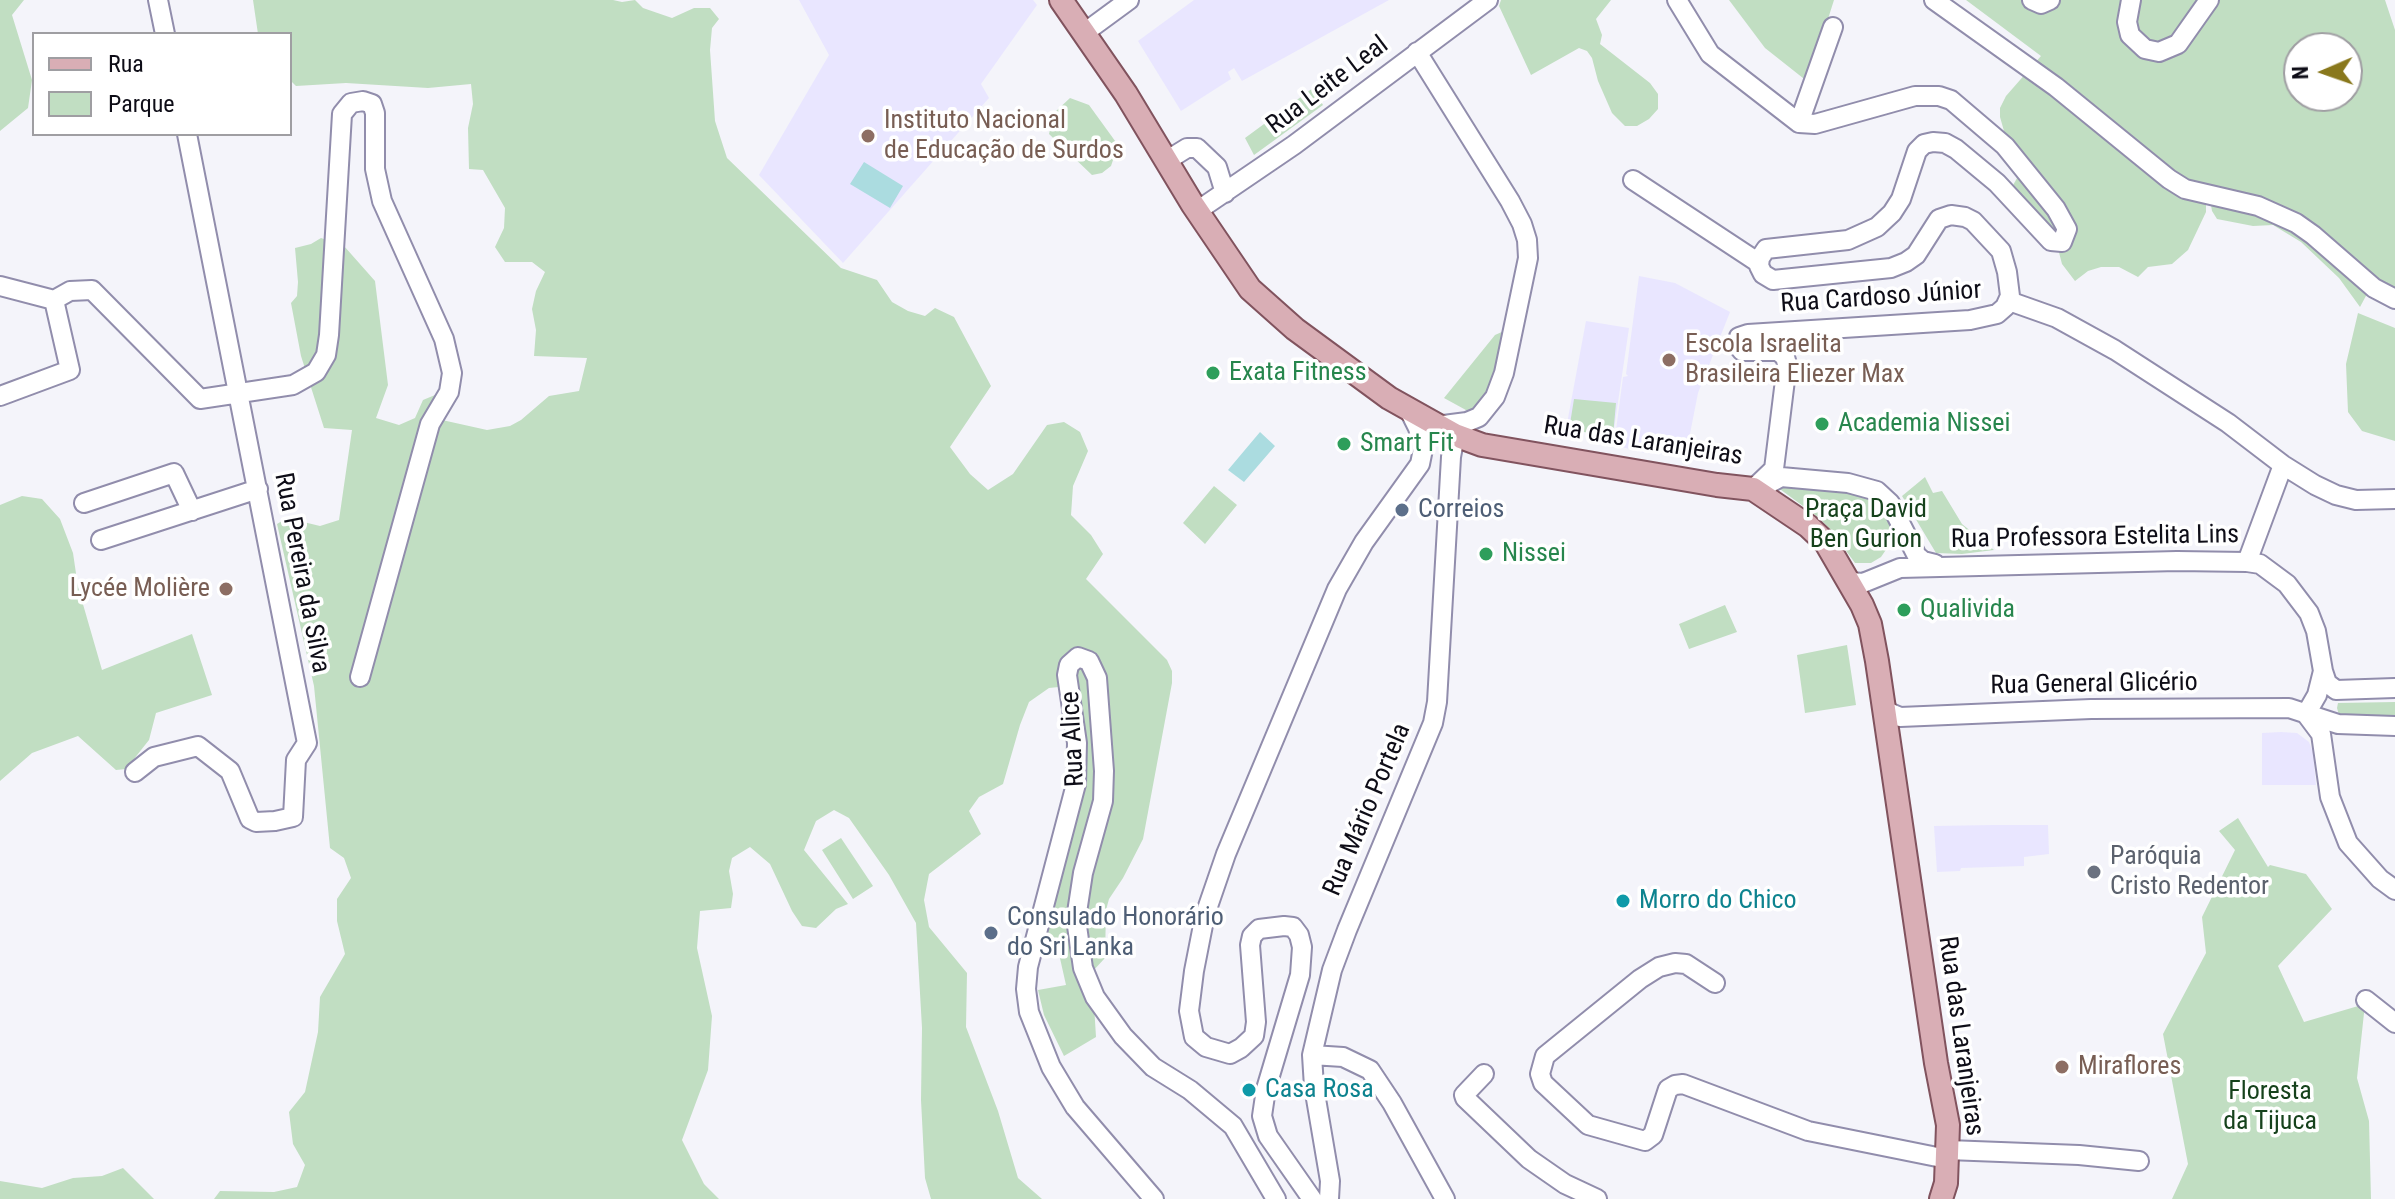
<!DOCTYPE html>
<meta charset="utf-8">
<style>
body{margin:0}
#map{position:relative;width:2395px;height:1199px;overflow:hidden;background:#f4f4fa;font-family:"Roboto Condensed",sans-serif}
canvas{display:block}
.legend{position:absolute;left:32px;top:32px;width:260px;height:104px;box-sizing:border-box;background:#fff;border:2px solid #9f9ea2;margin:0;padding:10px 14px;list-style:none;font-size:24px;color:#0e0d17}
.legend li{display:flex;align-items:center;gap:16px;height:40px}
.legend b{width:40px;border:2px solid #9f9ea2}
.north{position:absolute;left:2283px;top:32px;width:80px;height:80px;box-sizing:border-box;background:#fff;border:2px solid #9f9ea2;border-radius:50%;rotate:268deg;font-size:22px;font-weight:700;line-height:32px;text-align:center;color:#0e0d17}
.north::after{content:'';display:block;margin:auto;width:28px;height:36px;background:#89781c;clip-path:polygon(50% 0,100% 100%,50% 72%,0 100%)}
</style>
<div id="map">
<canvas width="2395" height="1199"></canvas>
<ul class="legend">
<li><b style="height:10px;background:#d9aeb5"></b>Rua</li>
<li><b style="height:22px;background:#c1dec2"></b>Parque</li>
</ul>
<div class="north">N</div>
</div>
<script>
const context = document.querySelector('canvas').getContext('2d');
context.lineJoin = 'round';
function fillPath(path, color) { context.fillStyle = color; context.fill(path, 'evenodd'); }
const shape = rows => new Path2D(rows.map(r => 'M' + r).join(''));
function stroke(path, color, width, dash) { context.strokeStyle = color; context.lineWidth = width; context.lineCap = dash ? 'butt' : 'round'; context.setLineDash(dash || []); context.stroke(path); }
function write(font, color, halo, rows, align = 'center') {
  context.font = font + ' "Roboto Condensed",sans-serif'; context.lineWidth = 7; context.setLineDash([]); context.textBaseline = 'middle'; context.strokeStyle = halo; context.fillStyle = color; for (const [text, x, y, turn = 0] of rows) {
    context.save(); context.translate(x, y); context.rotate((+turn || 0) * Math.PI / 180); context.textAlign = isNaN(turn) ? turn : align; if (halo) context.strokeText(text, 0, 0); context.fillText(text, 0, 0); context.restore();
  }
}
const built = shape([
 [799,0,1033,0,1037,5,981,84,989,98,843,263,759,175,829,55],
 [1194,0,1389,0,1242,81,1234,68,1228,72,1231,79,1181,111,1138,41],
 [1639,276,1675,283,1730,312,1698,393,1687,449,1671,454,1645,453,1614,445,1623,377,1628,376,1626,374],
 [1586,321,1629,328,1613,436,1566,429],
 [2281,732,2297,733,2309,742,2313,752,2316,785,2262,785,2262,733],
 [1993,825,2048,825,2049,854,2024,857,2024,866,1961,868,1960,871,1937,872,1934,826]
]);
const green = shape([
 [0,0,24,0,12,15,32,80,28,108,0,131],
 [253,0,613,0,622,2,635,0,643,8,672,18,694,8,710,8,719,19,712,28,710,50,715,121,727,158,841,268,877,280,892,302,908,311,925,316,935,308,954,317,991,386,950,447,970,474,988,490,1013,474,1047,425,1064,422,1080,432,1088,451,1073,486,1071,515,1091,535,1103,554,1086,579,1167,660,1172,671,1172,683,1143,839,1123,878,1109,899,1106,910,1105,958,1092,972,1096,1037,1064,1056,1044,1015,1038,990,1066,985,1057,945,1046,937,1086,778,1086,742,1078,685,1049,688,1029,702,1020,725,1003,784,979,797,969,811,981,834,929,874,924,900,929,927,967,973,966,1027,998,1111,1018,1178,1042,1199,931,1199,925,1178,921,1100,922,1028,916,923,889,875,849,818,834,810,816,821,804,850,848,904,836,909,816,928,802,926,792,911,770,864,750,847,732,858,729,871,733,894,731,908,700,911,697,948,712,1016,708,1070,682,1140,704,1184,719,1199,214,1199,220,1191,274,1192,297,1187,305,1165,293,1144,289,1112,305,1092,318,1032,320,997,345,954,337,921,337,899,351,878,344,858,330,848,314,686,277,524,287,518,320,526,339,520,352,430,324,428,301,356,291,303,297,296,298,282,295,248,311,244,321,238,344,246,375,281,388,385,376,418,399,425,415,418,423,400,435,395,446,407,442,420,487,430,510,426,521,420,549,396,579,391,587,358,534,356,536,330,532,309,536,291,545,272,532,262,505,262,495,247,504,228,505,208,483,170,469,169,468,128,473,104,471,84,428,88,346,83,296,86,290,80,290,34,258,34],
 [1501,0,1611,0,1596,19,1602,35,1600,44,1650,83,1658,94,1658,109,1649,119,1637,126,1625,126,1612,113,1598,81,1592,58,1587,51,1579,48,1531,75,1499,6],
 [1729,0,1834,0,1808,82,1765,48],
 [1966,0,2385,0,2395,30,2395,289,2375,279,2360,307,2339,278,2301,242,2273,225,2253,226,2217,219,2212,211,2210,199,2206,199,2206,212,2188,250,2172,264,2148,267,2138,277,2119,267,2101,267,2088,271,2075,281,2062,264,2055,237,2012,187,2021,171,2020,156,2004,131,2000,117,2000,108,2006,96,2041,56],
 [2299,48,2347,48,2347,96,2299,96],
 [1313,88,1323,105,1254,155,1245,138],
 [1070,98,1089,105,1118,145,1111,166,1102,173,1092,175,1049,134,1054,113],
 [2358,313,2395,328,2395,441,2362,431,2348,412,2346,364],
 [1504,331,1491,389,1475,415,1444,398,1495,335],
 [1574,399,1616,403,1613,436,1569,430],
 [1925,477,1933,493,1942,491,1962,524,1994,550,1962,554,1936,553,1902,496],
 [1779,482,1874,497,1896,521,1896,535,1881,557,1871,563,1855,563,1830,529,1818,517,1777,487],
 [1214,486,1237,505,1205,544,1183,523],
 [22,496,42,499,60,519,73,553,78,587,102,670,192,634,212,695,156,713,149,740,126,769,116,770,78,736,32,753,0,781,0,505],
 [1725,605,1737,632,1689,649,1679,624],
 [1847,645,1856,705,1805,713,1797,655],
 [2395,702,2395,715,2339,715,2337,708,2338,703],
 [2238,818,2268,867,2270,865,2306,874,2332,909,2278,966,2304,1022,2365,1004,2357,1078,2369,1121,2371,1199,2172,1199,2188,1164,2163,1034,2206,953,2202,917,2235,850,2219,831],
 [841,838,873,886,853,899,822,850],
 [123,1168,154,1199,0,1199,0,1181,42,1188,73,1178,102,1176]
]);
const water = shape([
 [864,162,903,186,890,208,850,184],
 [1260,432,1275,446,1244,482,1228,470]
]);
const minor = shape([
 [158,0,165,34],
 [1677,0,1710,54,1799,123,1815,124,1915,96,1939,96,1951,100,2005,146,2056,209,2067,229,2062,242,2051,241,1997,183,1956,149,1945,143,1933,142,1924,144,1917,151,1901,199,1892,213,1877,227,1848,240,1766,249,1760,258,1759,266,1763,274,1773,280,1891,268,1906,262,1916,255,1939,219,1951,215,1965,217,1973,221,2001,251,2007,272,2010,296,2005,307,1997,314,1970,320,1748,334,1739,337,1738,346,1742,351,1778,351,1785,357,1787,364,1774,469,1753,489],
 [1934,0,2056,87,2169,179,2185,189,2258,206,2296,223,2313,235,2374,288,2395,299],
 [2032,0,2041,4,2050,0],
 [2131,0,2127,22,2130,35,2145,49,2159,52,2178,44,2209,0],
 [1084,33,1129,0],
 [1417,52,1510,201,1522,224,1527,240,1528,258,1504,373,1495,397,1479,417,1467,422,1436,426],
 [1799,123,1833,27],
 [1166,161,1187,148,1197,148,1217,167,1225,193],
 [1633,180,1759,263],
 [1197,211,1294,145,1488,0],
 [0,286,54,300,70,370,0,396],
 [54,300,70,291,92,290,200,399,293,385,316,372,326,355,329,335,342,114,351,103,363,101,372,104,375,113,375,169,382,201,444,339,452,373,449,392,430,424,360,677],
 [2009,301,2057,318,2115,350,2228,423,2283,465,2315,485,2336,495,2356,500,2395,499],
 [1767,488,1768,484,1781,477,1848,483,1877,491,1890,503,1917,556,1923,561,1935,564],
 [84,503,174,473,192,511],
 [101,540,258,489],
 [2247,562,2283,465],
 [1851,582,1863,583,1900,568,2177,561,2247,562,2260,564,2287,584,2309,613,2316,631,2323,671,2327,683,2336,690],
 [2323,671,2317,695,2306,714,2321,734,2330,797,2348,843,2380,879,2395,890],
 [2336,690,2395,688],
 [1884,710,1900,717,2091,709,2289,708,2338,724,2395,726],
 [135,772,154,757,198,746,230,771,250,819,256,822,275,821,293,817,296,760,307,743,187,134],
 [1715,983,1686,964,1675,963,1659,967,1640,979,1545,1056,1540,1074,1543,1083,1588,1125,1645,1141,1653,1135,1668,1089,1675,1085,1683,1084,1808,1131,1947,1159],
 [2366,1000,2395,1023],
 [1312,1055,1343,1057,1370,1070,1392,1103,1445,1199],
 [1484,1074,1464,1095,1465,1098,1529,1159,1565,1184,1597,1199],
 [1948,1150,2079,1155,2139,1161],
 [1154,1199,1075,1107,1051,1067,1029,1012,1026,989,1028,967,1076,784,1077,743,1067,675,1069,665,1078,657,1089,661,1097,678,1104,771,1103,801,1083,873,1076,919,1083,968,1095,997,1123,1036,1153,1067,1190,1090,1233,1126,1276,1199],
 [1312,1199,1268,1136,1262,1116,1266,1089,1300,975,1302,947,1299,935,1293,927,1284,926,1259,929,1252,936,1250,945,1256,1022,1254,1036,1241,1048,1230,1054,1206,1047,1194,1037,1189,1011,1194,971,1205,915,1226,854,1337,589,1364,542,1420,464,1423,449,1418,428,1410,412],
 [1329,1199,1330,1181,1314,1087,1312,1055,1332,970,1347,930,1433,723,1437,702,1451,457,1455,435]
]);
const major = shape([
 [1061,0,1126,94,1193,205,1250,289,1295,329,1389,398,1455,435,1482,445,1717,485,1753,489,1808,526,1826,543,1862,605,1870,624,1877,661,1936,1063,1948,1125,1946,1183,1941,1199]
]);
const markers = [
 [868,136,8,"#8d6e63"],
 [1669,360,8,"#8d6e63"],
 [1213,373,8,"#2e9e5b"],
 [1822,424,8,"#2e9e5b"],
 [1344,444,8,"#2e9e5b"],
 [1402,510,8,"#5c6f8a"],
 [1486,554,8,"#2e9e5b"],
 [226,589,8,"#8d6e63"],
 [1904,610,8,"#2e9e5b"],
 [2094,872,8,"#6b7280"],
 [1623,901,8,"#0f9aa8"],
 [991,933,8,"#5c6f8a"],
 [2062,1067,8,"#8d6e63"],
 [1249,1090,8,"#0f9aa8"]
];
const streetNames = [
 ["Rua Leite Leal",1328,86,-37],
 ["Rua Cardoso Júnior",1881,298,-4],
 ["Rua das Laranjeiras",1643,442,9],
 ["Rua Professora Estelita Lins",2095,538,-1],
 ["Rua Pereira da Silva",301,573,79],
 ["Rua General Glicério",2094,685,-1],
 ["Rua Alice",1074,739,-93],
 ["Rua Mário Portela",1368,810,-67],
 ["Rua das Laranjeiras",1960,1036,82]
];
const educationNames = [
 ["Instituto Nacional",884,121],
 ["de Educação de Surdos",884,151],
 ["Escola Israelita",1685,345],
 ["Brasileira Eliezer Max",1685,375],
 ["Lycée Molière",210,589,"right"],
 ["Miraflores",2078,1067]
];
const leisureNames = [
 ["Exata Fitness",1229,373],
 ["Academia Nissei",1838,424],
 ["Smart Fit",1360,444],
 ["Nissei",1502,554],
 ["Qualivida",1920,610]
];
const serviceNames = [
 ["Correios",1418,510],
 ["Consulado Honorário",1007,918],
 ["do Sri Lanka",1007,948]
];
const parkNames = [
 ["Praça David",1866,510],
 ["Ben Gurion",1866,540],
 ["Floresta",2270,1092],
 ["da Tijuca",2270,1122]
];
const worshipNames = [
 ["Paróquia",2110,857],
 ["Cristo Redentor",2110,887]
];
const cultureNames = [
 ["Morro do Chico",1639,901],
 ["Casa Rosa",1265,1090]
];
fillPath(built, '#e9e6ff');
fillPath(green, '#c1dec2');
fillPath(water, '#abdce0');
stroke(minor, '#918dac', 22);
stroke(major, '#81535e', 26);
stroke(minor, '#fff', 18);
stroke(major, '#d9aeb5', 22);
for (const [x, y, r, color] of markers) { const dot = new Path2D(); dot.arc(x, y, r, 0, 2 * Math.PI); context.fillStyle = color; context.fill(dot); stroke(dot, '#fff', 3); }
write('26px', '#0e0d17', '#fff', streetNames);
write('26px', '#785e54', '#fff', educationNames, 'left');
write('26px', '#27864d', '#fff', leisureNames, 'left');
write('26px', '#4e5e75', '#fff', serviceNames, 'left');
write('26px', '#16421c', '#fff', parkNames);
write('26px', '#5b616d', '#fff', worshipNames, 'left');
write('26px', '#0d838f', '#fff', cultureNames, 'left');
</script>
